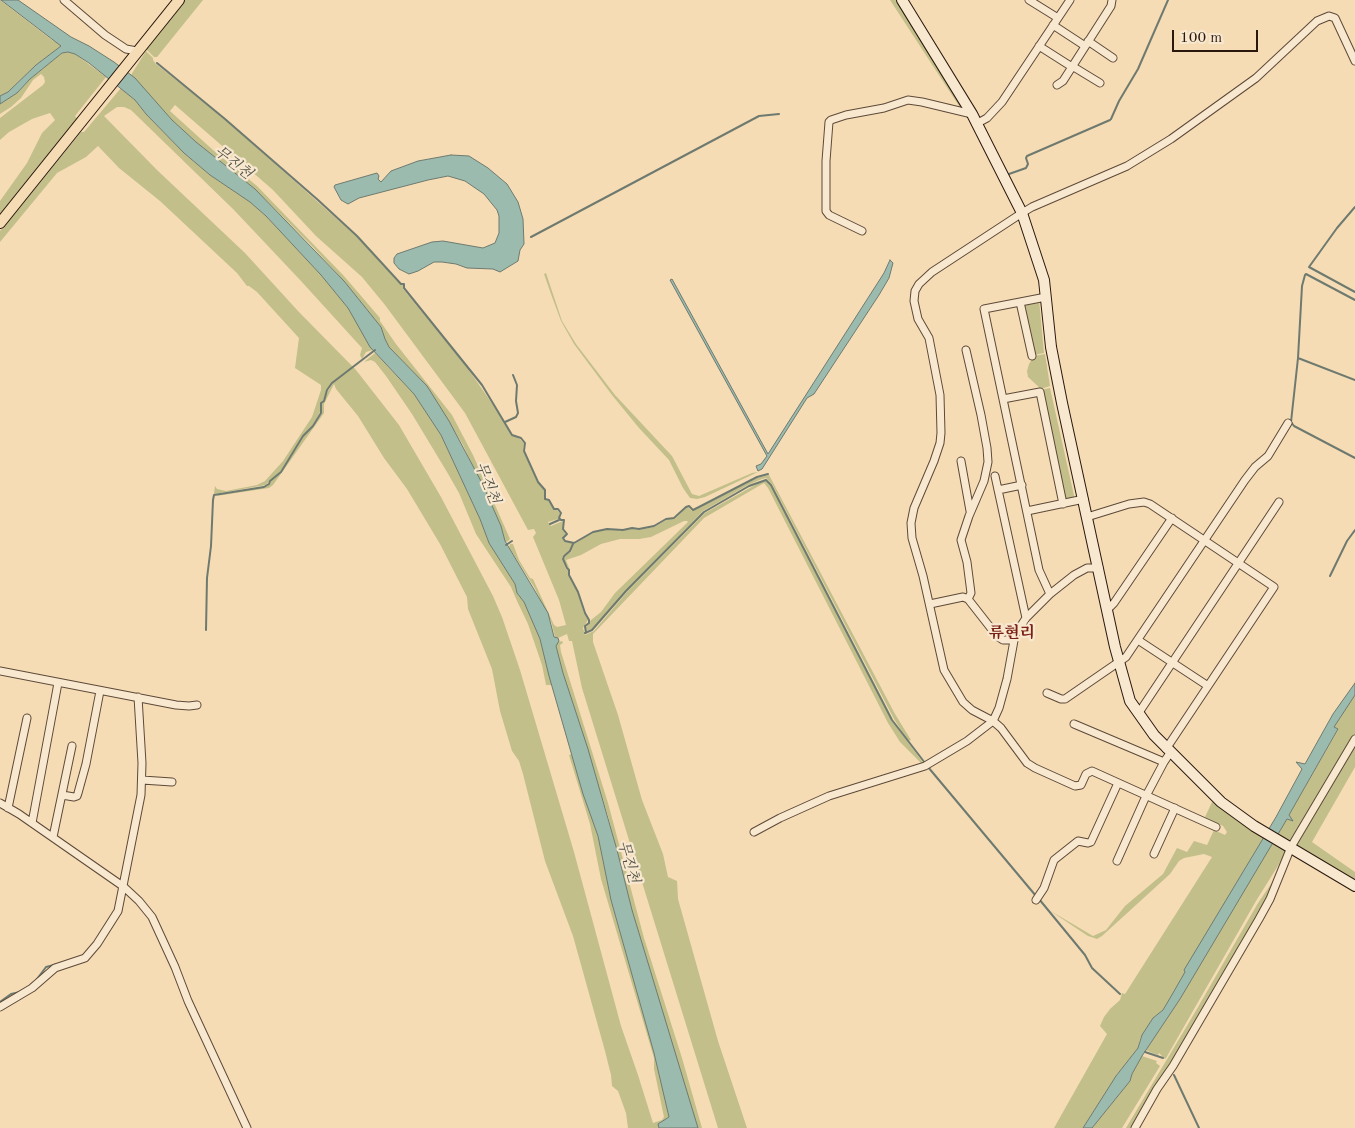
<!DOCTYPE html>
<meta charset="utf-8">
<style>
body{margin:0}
#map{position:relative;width:1355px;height:1128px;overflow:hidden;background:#f5dcb5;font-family:"Old Standard TT",serif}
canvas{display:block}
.scale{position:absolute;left:1172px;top:30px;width:86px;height:22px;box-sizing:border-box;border:2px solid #2a180f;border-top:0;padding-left:6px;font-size:15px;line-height:18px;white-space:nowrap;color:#2a180f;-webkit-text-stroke:4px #f8e8cf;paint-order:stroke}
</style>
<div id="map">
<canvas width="1355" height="1128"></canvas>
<div class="scale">100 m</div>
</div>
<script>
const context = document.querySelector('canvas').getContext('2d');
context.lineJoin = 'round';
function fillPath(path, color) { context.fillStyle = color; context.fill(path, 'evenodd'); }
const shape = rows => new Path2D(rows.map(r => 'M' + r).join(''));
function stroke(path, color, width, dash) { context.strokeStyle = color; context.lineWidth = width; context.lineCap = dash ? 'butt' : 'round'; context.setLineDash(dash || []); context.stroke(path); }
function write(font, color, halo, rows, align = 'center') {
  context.font = font + ' "Old Standard TT","Noto Serif KR",serif'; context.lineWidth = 4.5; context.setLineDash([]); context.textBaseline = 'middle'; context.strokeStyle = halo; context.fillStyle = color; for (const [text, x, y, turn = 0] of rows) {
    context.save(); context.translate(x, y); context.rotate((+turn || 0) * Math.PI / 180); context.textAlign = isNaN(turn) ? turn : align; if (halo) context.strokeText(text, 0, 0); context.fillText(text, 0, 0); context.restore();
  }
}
const green = shape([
 [0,0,52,40,61,45,60,47,36,65,8,92,0,96],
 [184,0,203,0,157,57,154,57,146,49,155,38,154,37],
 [890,0,897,0,963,108,961,109],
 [146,51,153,58,153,60,156,64,225,119,357,237,397,281,403,285,403,289,464,363,509,428,511,435,520,439,524,443,523,451,537,482,544,489,545,499,549,501,554,510,557,510,560,513,558,519,548,522,551,526,563,521,563,529,566,534,563,540,573,543,570,551,563,555,562,559,566,569,569,571,568,575,578,593,584,613,588,620,583,628,585,635,594,631,627,592,705,513,764,480,768,482,771,485,892,721,924,764,921,763,900,742,888,723,768,488,764,483,704,518,593,634,593,642,618,715,642,800,663,854,668,877,677,881,678,899,718,1041,747,1128,718,1128,582,688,572,641,569,641,567,634,558,638,555,637,551,621,534,587,509,547,510,544,513,544,519,560,530,578,533,579,554,625,557,627,566,625,559,600,533,537,536,533,534,529,528,530,465,413,385,305,362,277,316,236,273,190,175,105,170,111,213,150,257,186,344,276,380,318,380,321,396,344,452,415,473,455,510,539,507,542,505,541,501,526,463,445,427,386,389,347,385,339,381,327,344,281,310,244,255,189,196,142,172,120,131,75],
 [68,52,75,54,106,77,75,116,78,120,0,218,0,201,27,163,42,133,55,120,50,113,32,119,9,132,0,140,0,118,43,85,45,82,44,77,41,74,33,80,21,98,11,107,0,114,0,104,17,93,30,79,62,53],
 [121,88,135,100,146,114,184,153,210,175,250,202,266,216,321,275,348,308,373,350,366,352,362,359,360,355,362,348,301,281,234,210,131,110,124,107,117,107,104,116,157,170,245,253,298,311,356,370,399,425,441,497,493,596,502,617,520,670,574,852,621,1026,638,1075,653,1123,662,1120,664,1117,654,1069,654,1058,601,879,590,824,569,755,572,754,583,794,598,836,611,900,654,1053,668,1111,669,1117,658,1124,672,1128,628,1128,626,1113,618,1091,612,1086,611,1075,605,1051,573,936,545,861,523,774,519,761,512,751,500,711,492,669,468,609,467,597,440,544,407,489,384,458,358,416,336,389,334,384,324,404,324,413,273,485,269,488,216,496,221,494,264,487,269,485,271,481,281,473,304,436,314,426,322,413,322,403,324,401,328,391,334,382,327,389,323,401,321,402,320,412,313,425,302,436,280,472,270,480,266,485,214,494,215,486,217,489,226,491,257,485,265,481,283,461,312,417,321,390,321,385,295,368,299,338,257,292,249,286,247,286,237,273,160,201,119,168,98,146,86,157,57,173,0,242,0,231,81,132,84,132],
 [546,273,562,321,576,344,615,395,672,456,692,494,699,496,752,473,758,472,705,497,697,499,690,498,683,488,669,460,639,428,612,395,574,344,561,321,551,294,544,274],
 [1039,300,1044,353,1034,355,1023,303],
 [375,353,414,394,441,435,480,519,489,543,515,584,517,593,524,602,532,620,540,639,552,685,546,685,542,665,528,624,517,601,511,587,476,534,459,493,447,472,412,414,386,376,375,362,371,360,364,362],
 [1045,354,1050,386,1041,389,1028,377,1027,371,1029,364,1034,356],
 [1050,388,1075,500,1066,502,1041,390],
 [769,475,895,714,911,740,908,741,894,719,772,484,766,478,762,479,748,485,703,511,626,591,592,629,586,631,586,627,591,620,601,612,615,593,688,522,687,521,684,521,651,537,639,539,620,539,601,544,581,555,566,560,570,570,563,559,564,556,571,552,574,544,593,532,610,529,623,531,628,528,639,530,654,527,668,519,675,519,686,508,688,507,692,511,699,508,757,478],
 [562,641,563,643,560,645,561,652,608,803,644,938,682,1058,702,1128,698,1128,694,1117,632,910,608,816,563,673,556,645,558,642],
 [1355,695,1355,735,1290,843,1277,835,1287,819,1292,821,1289,815,1338,730,1334,727],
 [1355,745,1355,767,1312,842,1355,872,1355,883,1294,845],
 [1213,800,1222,809,1237,821,1264,837,1185,970,1186,971,1173,993,1163,1010,1153,1018,1140,1039,1138,1048,1116,1076,1083,1128,1054,1128,1107,1034,1100,1026,1104,1017,1110,1009,1120,1000,1122,993,1125,994,1212,857,1204,854,1184,858,1179,861,1170,874,1102,936,1097,939,1088,936,1049,910,1093,936,1106,930,1125,906,1163,874,1177,848,1187,852,1194,841,1207,845,1214,830,1225,835,1227,832,1223,826,1205,817],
 [1273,842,1287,849,1281,861,1256,901,1166,1058,1165,1059,1159,1053,1158,1055,1150,1052,1146,1050,1180,999],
 [1280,871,1269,899,1133,1128,1126,1128,1194,1014,1258,903],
 [1142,1056,1157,1061,1156,1063,1160,1066,1122,1128,1092,1128,1130,1081,1132,1074]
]);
const water = shape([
 [1,0,18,0,71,37,89,46,114,62,135,78,172,120,196,142,255,189,344,281,381,327,385,339,389,347,427,386,449,421,482,483,501,526,505,541,548,613,554,637,558,638,559,641,556,646,563,673,588,749,617,850,632,910,698,1128,659,1128,658,1124,669,1117,654,1053,611,900,598,836,583,794,549,676,540,639,524,602,517,593,515,584,489,543,480,519,441,435,414,394,370,347,348,308,321,275,266,216,250,202,210,175,184,153,146,114,135,100,89,63,75,54,68,52,62,53,30,79,17,93,0,104,0,96,8,92,36,65,61,46,1,0],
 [451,155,469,156,488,168,507,184,518,202,523,219,524,244,520,250,518,261,500,272,493,269,467,268,456,264,442,262,434,262,418,271,409,274,399,269,394,263,394,258,397,254,432,242,443,241,483,248,495,243,499,233,499,216,497,210,484,194,465,181,448,176,428,180,359,198,348,204,341,200,334,187,335,185,377,173,379,176,378,179,381,182,391,171,418,161,451,155],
 [890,260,893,263,889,278,879,295,814,394,807,398,762,469,758,471,756,466,761,464,767,456,670,280,672,279,768,454,884,273,890,260],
 [1355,683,1355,695,1334,727,1338,729,1289,815,1293,821,1287,819,1180,999,1142,1056,1132,1074,1130,1081,1092,1128,1083,1128,1116,1076,1138,1048,1142,1035,1153,1018,1163,1010,1173,993,1185,972,1184,970,1276,817,1302,769,1296,762,1305,764,1333,714,1355,683]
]);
const stream = shape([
 [157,63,225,119,318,200,357,236,401,284,404,284,404,288,482,385,512,435,521,438,525,443,524,451,538,482,545,490,545,499,549,500,554,509,558,509,561,513,559,518,561,520,564,520,563,529,567,534,563,538,565,541,574,543,593,532,607,529,623,530,632,528,639,529,654,526,666,519,674,518,686,507,689,506,693,510,699,507,757,477,768,474],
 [1111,119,1119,101,1138,69,1168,0],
 [1009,174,1026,168,1028,164,1026,158,1027,156,1110,120],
 [1355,207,1337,228,1309,267,1355,292],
 [531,237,759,116,779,114],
 [1355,300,1306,274,1305,275,1302,286,1298,358,1291,422,1294,426,1355,458],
 [1298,358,1355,380],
 [505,422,516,417,518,413,516,401,517,385,513,375],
 [550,524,559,520],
 [573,544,570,551,564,556,563,559,567,568,569,570,569,575,578,592,585,613,589,620,589,623,585,626,586,633],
 [506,545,512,541],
 [1330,576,1347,541,1355,530],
 [206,630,207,578,211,546,213,500,214,495,264,487,269,484,270,481,281,472,303,436,313,426,321,413,321,403,324,401,327,390,332,383,375,350],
 [585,633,592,630,626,591,704,512,749,486,766,480,771,485,892,720,925,763],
 [928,767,1036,896],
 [1039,899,1085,955,1092,968,1120,994],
 [37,979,46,967,58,964],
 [0,1002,11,994,20,992],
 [1145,1052,1163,1058],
 [1174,1075,1199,1128]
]);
const minor = shape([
 [64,0,105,35,126,49,137,51],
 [1029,0,1058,18],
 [1053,25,1085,46],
 [1088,41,1113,58],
 [1039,46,1072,67],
 [1072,66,1100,83],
 [1057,85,1063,81,1111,6,1112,0],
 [976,124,987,118,1002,102,1070,0],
 [862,231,829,215,826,211,826,161,829,122,831,120,846,115,884,108,908,100,922,102,972,114],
 [1046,297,984,309,1039,570,1050,594],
 [1020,302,1032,356],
 [966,350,981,415,987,448,988,462,984,481,969,516,961,540,967,562,971,593,968,599],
 [1003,399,1040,392,1063,504],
 [961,461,970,511],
 [995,476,1026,618],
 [998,490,1022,485],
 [1027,511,1084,499],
 [1087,517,1129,504,1144,502,1150,504,1274,587,1166,749],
 [1099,568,1087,568,1074,575,1050,594,1026,618,1015,635,1007,679,999,708,993,721,1001,728,1027,763,1035,768,1075,786,1081,785,1086,774,1092,771,1216,827],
 [930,604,963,597,968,599,997,636,1003,640,1010,640,1015,635],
 [1107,610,1114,603,1172,518],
 [1138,640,1208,686],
 [0,671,176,705,189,706,197,705],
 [1047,693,1061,699,1065,699,1126,657,1245,480,1255,467,1268,456,1288,423],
 [1138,714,1279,502],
 [993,721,972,710,963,702,944,670,923,576,912,538,911,523,914,508,934,461,940,443,941,433,940,395,929,338,918,319,914,301,915,291,919,284,932,272,1022,213,1032,207,1127,166,1171,139,1256,78,1317,21,1329,16,1335,18,1355,61],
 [1074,724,1164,762],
 [142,780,172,782],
 [62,795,74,797,77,796,78,793,86,764,100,691],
 [0,803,19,814,124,887,139,901,152,917,175,967,188,1001,247,1128],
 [8,808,27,718],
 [32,823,58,683],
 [754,832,780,818,829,796,925,766,967,741,993,721],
 [53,837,72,746],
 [1154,854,1175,808],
 [1117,861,1146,796,1164,762,1170,753],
 [1036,900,1044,888,1054,860,1078,841,1088,843,1091,842,1118,783],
 [0,1007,32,988,55,968,85,958,97,944,118,911,141,795,142,763,138,697],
 [1135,1128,1157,1089,1173,1066,1259,919,1270,899,1291,847,1355,739]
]);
const secondary = shape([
 [902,0,972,114,1022,213,1044,280,1051,347,1062,403,1115,647,1130,701,1154,735,1221,802,1254,826,1355,886]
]);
const primary = shape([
 [0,223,179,0]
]);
const waterNames = [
 ["무진천",233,163,38],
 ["무진천",487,483,68],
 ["무진천",628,862,74]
];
const quarterNames = [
 ["류현리",1012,634]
];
fillPath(green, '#c2bf8a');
fillPath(water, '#9cbbaf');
stroke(water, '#6e7a6f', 1);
stroke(stream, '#6e7a6f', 2);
stroke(minor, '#5d4938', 9);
stroke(secondary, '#2a180f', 12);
stroke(primary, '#2a180f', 12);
stroke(minor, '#f8e8cf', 7);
stroke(secondary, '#f8e8cf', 10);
stroke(primary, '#f5dcb5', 10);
write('italic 15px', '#525147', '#f8e8cf', waterNames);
write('bold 16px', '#7a1f14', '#f8e8cf', quarterNames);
</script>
